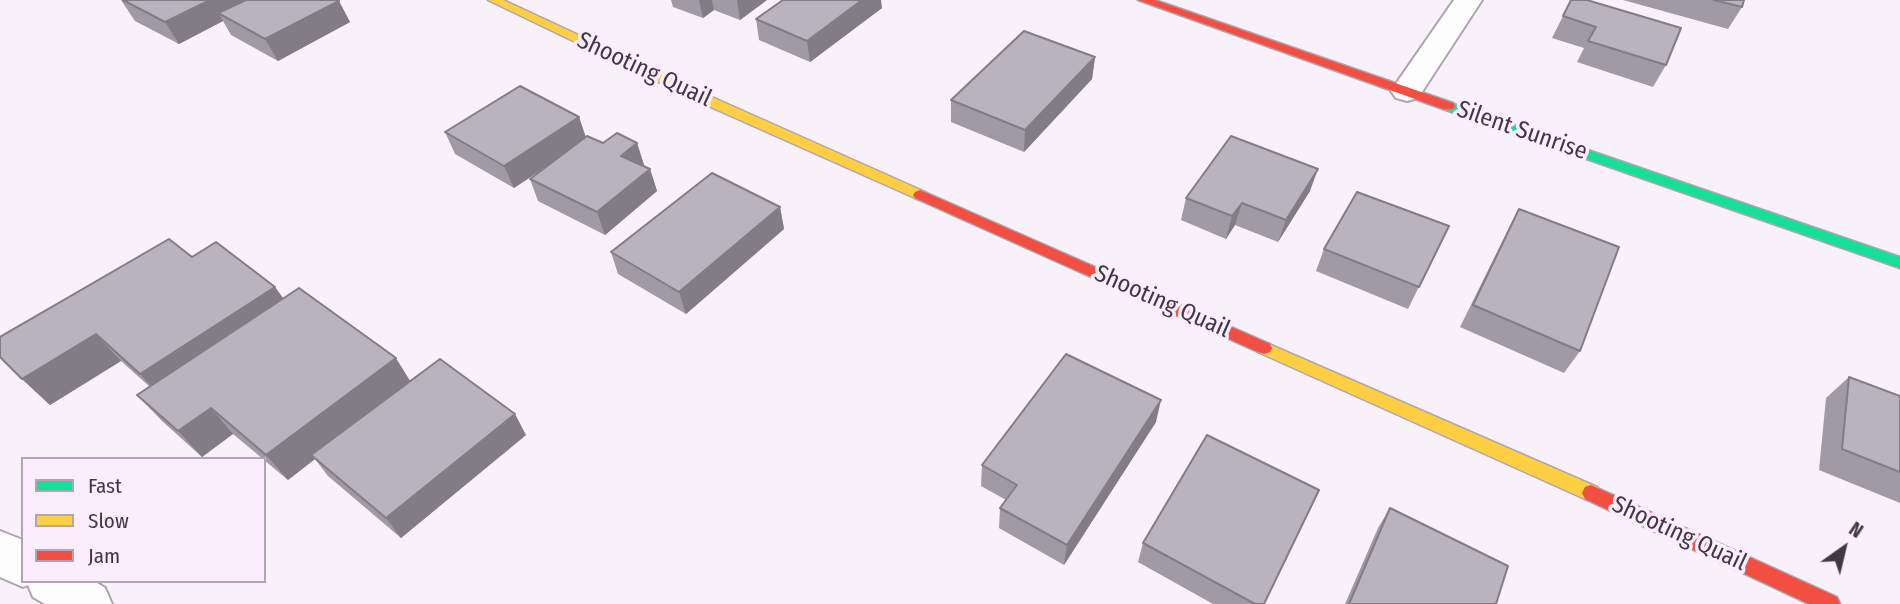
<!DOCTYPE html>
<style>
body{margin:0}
#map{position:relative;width:1900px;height:604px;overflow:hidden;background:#f9f1fa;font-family:"Fira Sans Condensed",sans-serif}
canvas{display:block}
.legend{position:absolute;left:21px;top:457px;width:245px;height:126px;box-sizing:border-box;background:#fcedfe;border:2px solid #b1a5b3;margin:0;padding:9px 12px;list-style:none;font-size:21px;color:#413942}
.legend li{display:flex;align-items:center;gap:14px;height:35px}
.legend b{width:35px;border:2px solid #b1a5b3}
.north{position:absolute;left:1809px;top:513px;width:70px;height:70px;-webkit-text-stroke:5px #fcedfe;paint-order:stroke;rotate:34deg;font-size:19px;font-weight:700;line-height:28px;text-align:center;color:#413942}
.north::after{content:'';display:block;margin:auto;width:24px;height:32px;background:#413942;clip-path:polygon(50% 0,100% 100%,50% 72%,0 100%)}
</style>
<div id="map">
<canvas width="1900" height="604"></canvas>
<ul class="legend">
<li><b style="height:9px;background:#16e098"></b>Fast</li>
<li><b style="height:9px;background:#ffcf43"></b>Slow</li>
<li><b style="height:9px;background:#f24e42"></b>Jam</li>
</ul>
<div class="north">N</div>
</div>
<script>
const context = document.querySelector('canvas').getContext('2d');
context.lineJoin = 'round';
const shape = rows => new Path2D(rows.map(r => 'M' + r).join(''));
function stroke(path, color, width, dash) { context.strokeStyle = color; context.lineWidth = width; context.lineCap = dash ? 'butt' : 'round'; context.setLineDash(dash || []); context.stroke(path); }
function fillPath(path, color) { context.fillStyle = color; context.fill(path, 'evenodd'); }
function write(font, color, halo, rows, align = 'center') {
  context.font = font + ' "Fira Sans Condensed",sans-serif'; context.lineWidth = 7; context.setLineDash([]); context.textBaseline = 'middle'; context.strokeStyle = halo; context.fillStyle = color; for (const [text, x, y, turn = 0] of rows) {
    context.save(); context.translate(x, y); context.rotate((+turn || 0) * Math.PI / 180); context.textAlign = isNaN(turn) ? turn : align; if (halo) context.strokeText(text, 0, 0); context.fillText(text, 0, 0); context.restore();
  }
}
const street = shape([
 [1454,0,1482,0,1418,98,1407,101,1396,98,1391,91,1454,0],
 [0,531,23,540,23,581,94,581,105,588,112,604,45,604,33,597,28,585,23,587,0,577,0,531]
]);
const fast = shape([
 [1448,102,1900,257,1900,268,1443,109,1441,106,1448,102]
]);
const slow = shape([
 [488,0,503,0,714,98,925,192,927,195,920,200,915,198,704,104,488,0],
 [1264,342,1597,487,1600,493,1597,499,1591,501,1585,499,1258,352,1256,348,1258,344,1264,342]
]);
const jam = shape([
 [1138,0,1155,0,1453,103,1455,106,1453,109,1443,109,1138,0],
 [920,190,1270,344,1272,348,1270,352,1264,354,1258,352,915,198,913,195,915,192,920,190],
 [1591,485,1837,597,1840,604,1809,604,1585,499,1582,493,1585,487,1591,485]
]);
const wall = shape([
 [121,0,338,0,350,22,278,61,231,35,223,21,179,44,135,21],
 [671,0,767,0,740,20,714,10,703,18,673,7],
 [1571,0,1666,65,1653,87,1577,62,1584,48,1552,38],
 [1623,0,1744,0,1742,7,1728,29],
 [882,8,810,62,759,40,756,19],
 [1095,57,1092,79,1024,152,951,122,951,100],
 [579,117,586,137,603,143,637,143,644,165,643,166,650,169,657,191,605,235,538,201,530,179,549,165,514,188,455,154,445,132],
 [1310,191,1278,242,1235,225,1226,239,1181,220,1186,198],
 [780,207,784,229,686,314,618,274,611,252],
 [1519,209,1580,351,1564,373,1460,327,1507,232],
 [1449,226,1408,309,1316,271,1324,249],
 [192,257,275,287,283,298,411,381,526,435,401,538,328,476,315,459,288,480,264,460,264,459,263,459,233,434,202,457,162,421,137,395,150,387,121,361,50,405,22,379],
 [1849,377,1900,396,1900,503,1819,470,1826,398],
 [1156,422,1064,565,999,528,1000,508,1006,500,981,486,982,465],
 [1390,508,1496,604,1345,604,1378,528],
 [1143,543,1264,604,1213,604,1138,562]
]);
const shadedWall = shape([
 [210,0,265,0,218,13,223,21,179,44,165,22],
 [699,0,712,0,714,10,703,18],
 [737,0,767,0,740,20],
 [862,0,881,0,882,8,810,62,807,41],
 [339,1,350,22,278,61,265,39],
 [1095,57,1092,79,1024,152,1025,130],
 [579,117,586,139,514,188,504,166],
 [637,143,644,165,627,178,621,156],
 [650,169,657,191,605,235,597,212],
 [1318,169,1310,191,1278,242,1286,220],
 [1242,203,1235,225,1226,239,1232,216],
 [780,207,784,229,686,314,679,292],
 [275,287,294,314,164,400,140,374],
 [96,334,121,361,50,405,22,379],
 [396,358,412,384,311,455,315,459,288,480,266,455],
 [1161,400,1156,422,1064,565,1067,545],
 [211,408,233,434,202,457,178,431],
 [515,414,526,435,401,538,386,518]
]);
const building = shape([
 [123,0,210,0,165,22,123,0],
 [246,0,338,0,339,1,265,39,218,13,246,0],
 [783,0,862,0,807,41,756,19,783,0],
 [1571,0,1587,0,1681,28,1666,65,1588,41,1596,27,1563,16,1571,0],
 [1714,0,1744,0,1742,7,1714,0],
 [1024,31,1095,57,1025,130,951,100,1024,31],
 [520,86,579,117,504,166,445,132,520,86],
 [617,133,637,143,621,156,650,169,597,212,530,179,587,136,603,143,617,133],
 [1231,136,1318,169,1286,220,1242,203,1232,216,1186,198,1231,136],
 [712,173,780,207,679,292,611,252,712,173],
 [1357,192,1449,226,1419,287,1324,249,1357,192],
 [1519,209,1619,247,1580,351,1473,305,1519,209],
 [169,239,192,257,216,242,275,287,140,374,96,334,22,379,0,357,0,337,169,239],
 [299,288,396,358,266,455,211,408,178,431,137,395,299,288],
 [1066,354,1161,400,1067,545,1000,508,1017,485,982,465,1066,354],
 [440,359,515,414,386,518,311,455,440,359],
 [1849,377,1900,396,1900,472,1842,449,1849,377],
 [1207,435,1319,490,1264,604,1255,604,1143,543,1207,435],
 [1390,508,1508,566,1496,604,1349,604,1390,508]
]);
const streetNames = [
 ["Shooting Quail",644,70,25],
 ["Silent Sunrise",1522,131,19],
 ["Shooting Quail",1162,302,24],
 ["Shooting Quail",1679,534,25]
];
stroke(street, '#ada6ae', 4);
stroke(fast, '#ada6ae', 3);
stroke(slow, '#ada6ae', 3);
stroke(jam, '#ada6ae', 3);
fillPath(street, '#fefdfe');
fillPath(fast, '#16e098');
fillPath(slow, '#ffcf43');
fillPath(jam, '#f24e42');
fillPath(wall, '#9f9aa3');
fillPath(shadedWall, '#827d85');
fillPath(building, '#b9b3be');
stroke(building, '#827d85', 2);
write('24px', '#413942', '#fcedfe', streetNames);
</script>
